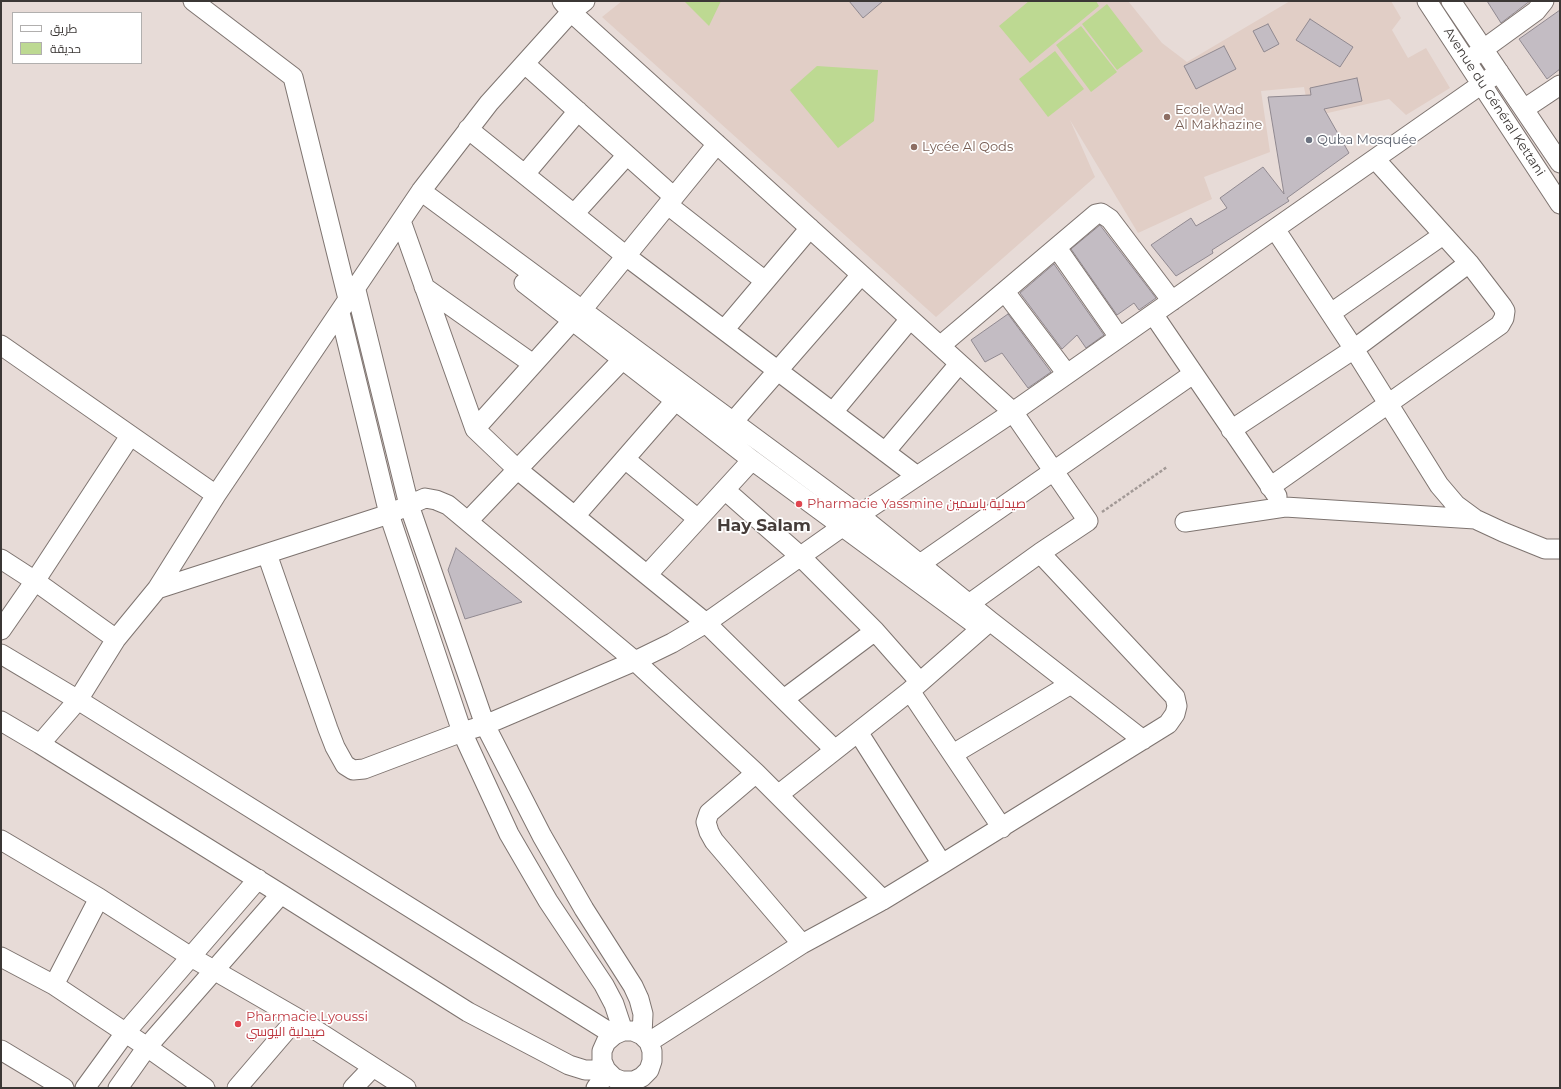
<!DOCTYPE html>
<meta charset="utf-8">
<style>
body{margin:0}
#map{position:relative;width:1561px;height:1089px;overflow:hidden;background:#e7dbd7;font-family:Montserrat,Cairo,sans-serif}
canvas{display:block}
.frame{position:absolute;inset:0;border:2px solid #3b3735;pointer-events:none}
.legend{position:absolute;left:12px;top:12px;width:130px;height:52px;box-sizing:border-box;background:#fff;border:1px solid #b1afae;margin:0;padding:5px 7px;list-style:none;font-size:12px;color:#3b3735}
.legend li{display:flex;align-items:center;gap:8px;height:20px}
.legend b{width:20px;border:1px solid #b1afae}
</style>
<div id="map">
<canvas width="1561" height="1089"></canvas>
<div class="frame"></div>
<ul class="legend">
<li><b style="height:5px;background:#fff"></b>طريق</li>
<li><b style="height:11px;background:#bdd992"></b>حديقة</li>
</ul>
</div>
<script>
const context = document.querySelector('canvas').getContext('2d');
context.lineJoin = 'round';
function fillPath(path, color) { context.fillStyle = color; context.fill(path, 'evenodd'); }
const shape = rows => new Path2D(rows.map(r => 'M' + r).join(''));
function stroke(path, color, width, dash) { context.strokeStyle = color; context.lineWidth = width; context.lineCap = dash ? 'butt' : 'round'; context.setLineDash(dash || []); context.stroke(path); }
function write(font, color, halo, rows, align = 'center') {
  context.font = font + ' Montserrat,Cairo,sans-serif'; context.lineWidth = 3.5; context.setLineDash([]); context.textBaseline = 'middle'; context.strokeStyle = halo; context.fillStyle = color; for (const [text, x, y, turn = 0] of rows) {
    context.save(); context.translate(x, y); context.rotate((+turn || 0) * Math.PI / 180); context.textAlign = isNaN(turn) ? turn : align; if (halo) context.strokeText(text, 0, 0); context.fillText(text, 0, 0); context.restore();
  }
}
const built = shape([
 [622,1,1128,1,1162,43,1187,62,1290,1,1391,1,1401,18,1392,30,1408,58,1426,48,1450,88,1406,115,1389,99,1310,117,1304,87,1261,91,1270,152,1204,177,1212,199,1138,233,1070,120,1095,177,936,317,602,17]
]);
const green = shape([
 [684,1,721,1,709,26],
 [1029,1,1096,1,1099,6,1030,63,999,26],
 [1107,4,1143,51,1117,70,1082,24],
 [1081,26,1117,72,1091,92,1056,45],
 [1055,51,1084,89,1048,117,1019,79],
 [817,66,878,70,874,121,838,148,790,90]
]);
const building = shape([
 [849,1,883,1,863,18,849,1],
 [1487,1,1530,1,1501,23,1487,1],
 [1560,10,1560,69,1547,79,1519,39,1560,10],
 [1310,19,1353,47,1340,67,1296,40,1310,19],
 [1268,24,1279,44,1264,52,1253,31,1268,24],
 [1224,46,1236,69,1196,89,1184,66,1224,46],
 [1357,78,1362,101,1324,109,1349,153,1287,198,1289,201,1212,250,1213,253,1176,276,1151,245,1191,218,1196,226,1227,208,1220,198,1263,167,1284,194,1268,97,1311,95,1310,88,1357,78],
 [1100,225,1156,298,1139,310,1134,303,1117,315,1071,249,1100,225],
 [1054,264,1104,335,1086,348,1077,335,1062,349,1020,293,1054,264],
 [1008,314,1051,372,1028,388,1002,353,985,362,971,340,1008,314],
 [456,548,522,602,465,619,448,570,456,548]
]);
const path = shape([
 [1102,512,1167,467]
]);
const minor = shape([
 [193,1,293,77,348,299],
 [562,1,571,12,1013,412,1088,521,1040,553,969,604],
 [1427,1,1560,204],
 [1451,1,1560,163],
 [1474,56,1536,11,1544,1],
 [525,64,674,197],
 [1524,109,1560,85],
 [468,129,626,256,917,476],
 [525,174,578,111],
 [421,191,859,515,990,621,1143,740],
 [668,205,765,281],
 [574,214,627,155],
 [401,221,475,429,518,470,706,623,835,750],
 [1275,229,1354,349,1439,485,1456,505,1475,519,1503,532,1545,549,1560,549],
 [1057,248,1119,337],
 [524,283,752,460,975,624],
 [355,286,409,505,485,725,542,836,584,909,633,986,639,999,643,1014,642,1035],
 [424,287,533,364],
 [1005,292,1067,374],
 [340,313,389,514,462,732,509,834,548,901,604,985,614,1004,623,1031],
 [1331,313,1443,235],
 [1153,314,1277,496],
 [724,330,810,228],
 [1,345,216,495],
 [940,346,1096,214,1101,213,1110,219,1172,301],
 [833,412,910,319],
 [475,429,582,310,717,144],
 [726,430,861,275],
 [1231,430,1354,349,1469,263],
 [885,452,959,364],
 [625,459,698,519],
 [1270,487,1500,325,1504,318,1505,311,1502,306,1469,263,1375,159],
 [725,490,800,556,875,631,920,682],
 [575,516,676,400],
 [468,521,623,359],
 [1185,522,1285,507,1475,519],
 [267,554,328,729,335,747,345,765,353,770,364,769,462,732,485,725,635,661,672,643,706,623,859,515,1013,412,1499,72],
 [1,559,35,581,116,639],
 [920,564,1193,374],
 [647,575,752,460],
 [157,589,389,514,425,498,436,500,448,505,635,661,756,773,883,900],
 [990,621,910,691,1002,828],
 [1,630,35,581,130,436],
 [1,654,78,700,614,1035],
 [784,699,875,631],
 [1,721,40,744,281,894,468,1012,569,1065,585,1070,606,1070,614,1078,622,1081,634,1081,642,1077,649,1070,652,1061,652,1051,649,1042,642,1035,633,1031,623,1031,614,1035,606,1042,602,1051,602,1061,606,1070],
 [858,732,942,864],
 [40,744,78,700,116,639,157,589,216,495,421,191,489,103,571,12,585,1],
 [953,754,1071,684],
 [756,773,709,813,706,822,709,832,714,841,802,944],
 [778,795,910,691],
 [1,840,99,898,191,957,297,1018,406,1088],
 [1,957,54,985,147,1047,205,1088],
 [54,985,99,898],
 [649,1042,802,944,883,900,942,864,1168,724,1175,714,1177,706,1175,697,1040,553],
 [1,1050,64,1088],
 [85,1088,125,1033,258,879],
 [118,1088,147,1047,281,894],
 [237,1088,297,1018],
 [353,1088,372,1068],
 [596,1088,607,1073]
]);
const markers = [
 [1167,117,4,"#8d6e63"],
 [1309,140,4,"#6b7280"],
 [914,147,4,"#8d6e63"],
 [799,504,4,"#e0444e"],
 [238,1024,4,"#e0444e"]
];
const streetNames = [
 ["Avenue du Général Kettani",1494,102,57]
];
const educationNames = [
 ["Ecole Wad",1175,110],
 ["Al Makhazine",1175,125],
 ["Lycée Al Qods",922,147]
];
const worshipNames = [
 ["Quba Mosquée",1317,140]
];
const healthNames = [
 ["Pharmacie Yassmine صيدلية ياسمين",807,504],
 ["Pharmacie Lyoussi",246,1017],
 ["صيدلية اليوسي",246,1032]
];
const districtNames = [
 ["Hay Salam",764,526]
];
fillPath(built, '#e1cec6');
fillPath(green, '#bdd992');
fillPath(building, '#c3bcc3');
stroke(building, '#908990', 1);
stroke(minor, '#7e7470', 21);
stroke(path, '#a29996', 2.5, [3, 2]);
stroke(minor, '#fff', 19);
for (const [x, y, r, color] of markers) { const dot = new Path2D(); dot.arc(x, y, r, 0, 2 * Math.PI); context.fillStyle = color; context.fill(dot); stroke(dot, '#fff', 1.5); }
write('13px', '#3b3735', '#fff', streetNames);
write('13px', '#785e54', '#fff', educationNames, 'left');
write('13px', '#5b616d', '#fff', worshipNames, 'left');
write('13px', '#be3a42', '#fff', healthNames, 'left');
write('bold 17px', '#453c39', '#fff', districtNames);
</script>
